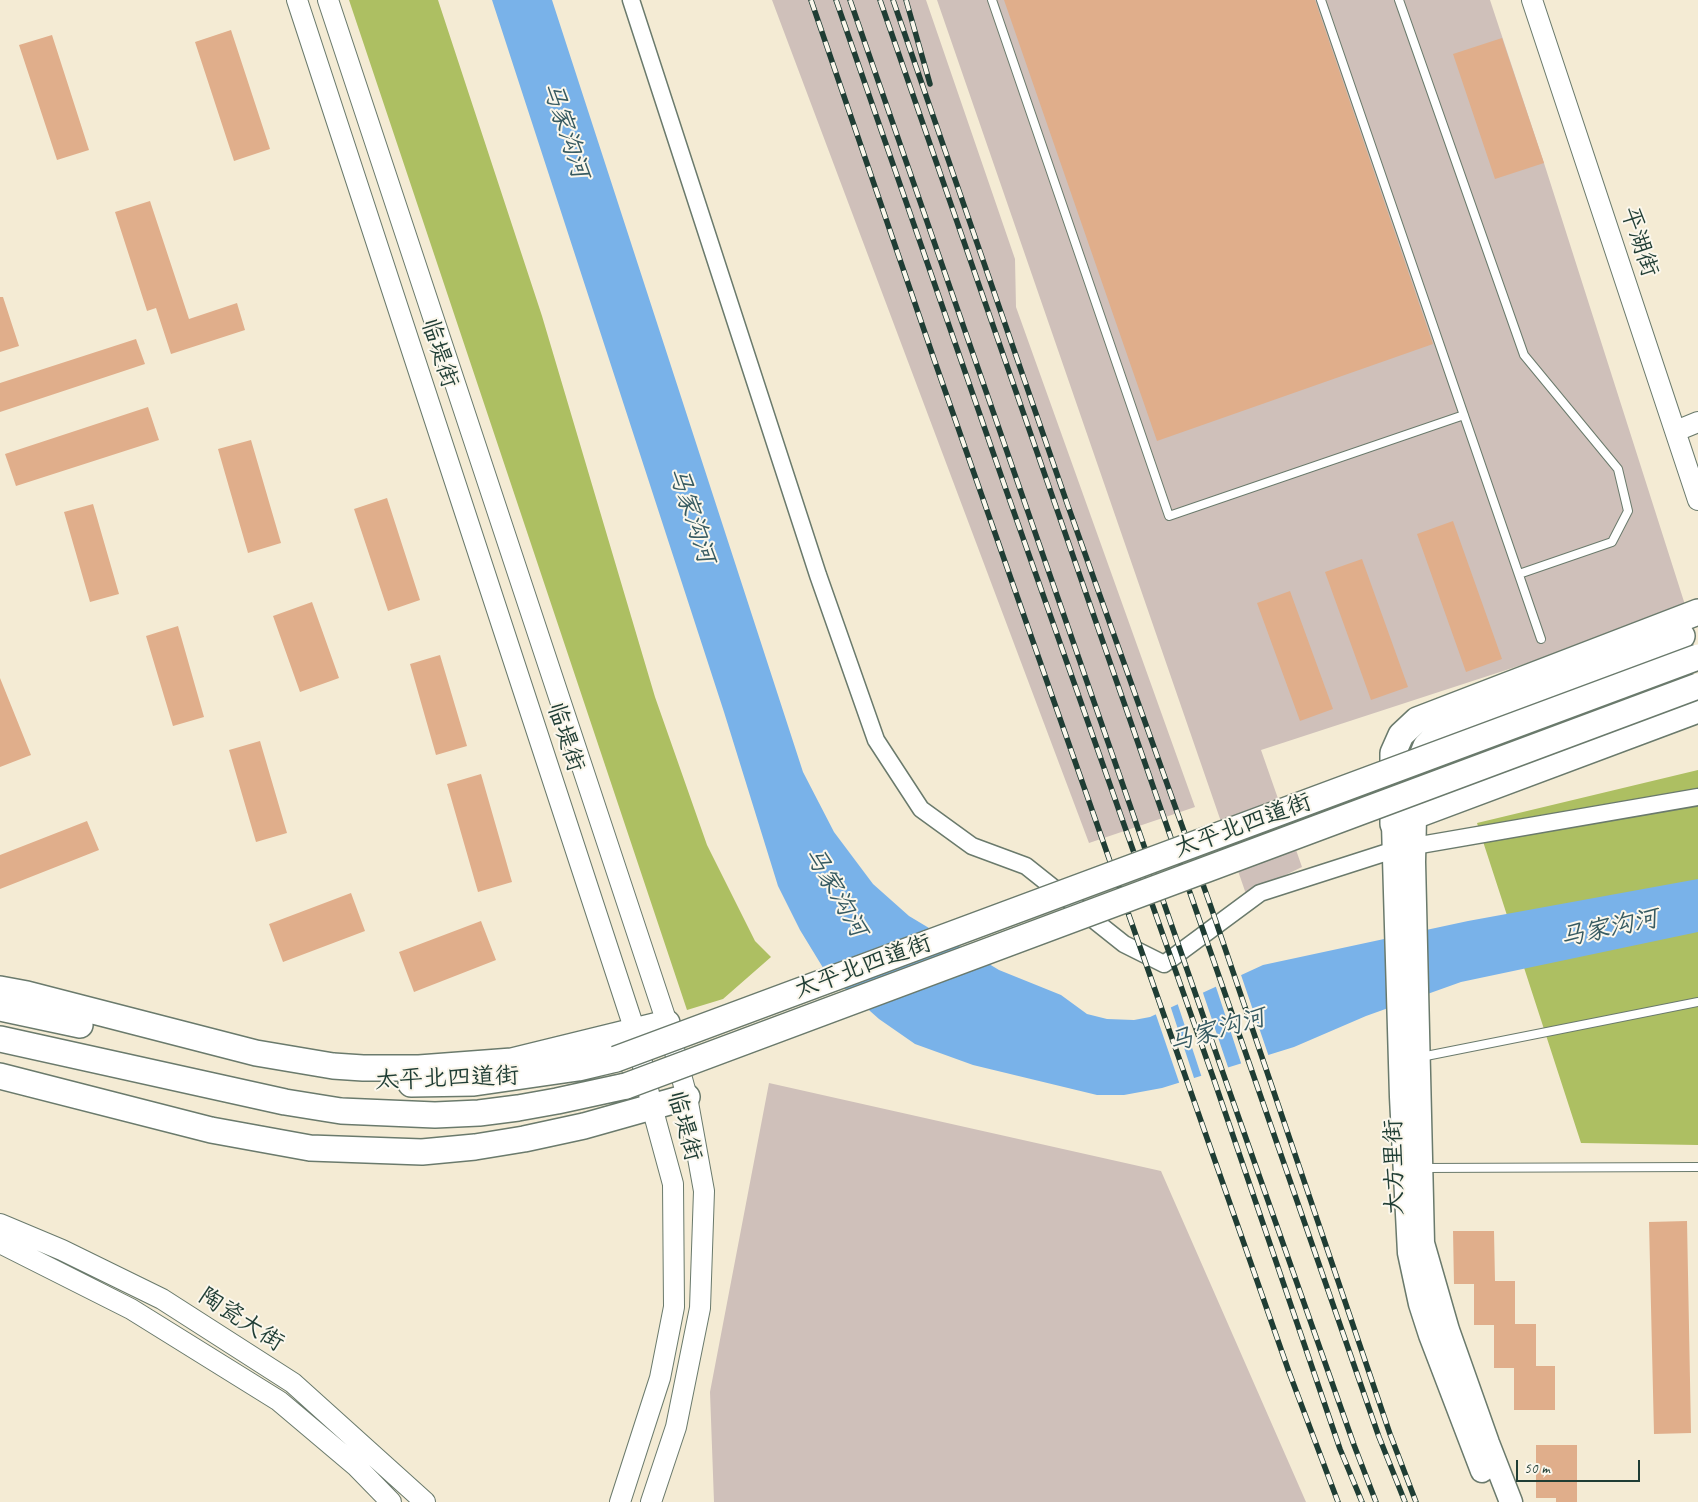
<!DOCTYPE html>
<meta charset="utf-8">
<style>
body{margin:0}
#map{position:relative;width:1698px;height:1502px;overflow:hidden;background:#f4ebd4;font-family:Caveat,sans-serif}
canvas{display:block}
.scale{position:absolute;left:1516px;top:1460px;width:124px;height:22px;box-sizing:border-box;border:2px solid #1f3d34;border-top:0;padding-left:6px;font-size:15px;line-height:18px;white-space:nowrap;color:#1f3d34;-webkit-text-stroke:4px #fbf7ec;paint-order:stroke}
</style>
<div id="map">
<canvas width="1698" height="1502"></canvas>
<div class="scale">50 m</div>
</div>
<script>
const context = document.querySelector('canvas').getContext('2d');
context.lineJoin = 'round';
function fillPath(path, color) { context.fillStyle = color; context.fill(path, 'evenodd'); }
const shape = rows => new Path2D(rows.map(r => 'M' + r).join(''));
function stroke(path, color, width, dash) { context.strokeStyle = color; context.lineWidth = width; context.lineCap = dash ? 'butt' : 'round'; context.setLineDash(dash || []); context.stroke(path); }
function write(font, color, halo, rows, align = 'center') {
  context.font = font + ' Caveat,"LXGW WenKai TC",sans-serif'; context.lineWidth = 4; context.setLineDash([]); context.textBaseline = 'middle'; context.strokeStyle = halo; context.fillStyle = color; for (const [text, x, y, turn = 0] of rows) {
    context.save(); context.translate(x, y); context.rotate((+turn || 0) * Math.PI / 180); context.textAlign = isNaN(turn) ? turn : align; if (halo) context.strokeText(text, 0, 0); context.fillText(text, 0, 0); context.restore();
  }
}
const industrial = shape([
 [772,0,926,0,1015,259,1016,307,1195,807,1089,843],
 [937,0,1490,0,1544,163,1687,611,1261,750,1302,867,1246,894],
 [769,1083,1161,1171,1306,1502,714,1502,710,1392]
]);
const green = shape([
 [349,0,438,0,542,316,655,697,707,845,755,941,771,957,723,999,687,1010],
 [1698,770,1698,1145,1581,1143,1477,823]
]);
const water = shape([
 [492,0,552,0,803,772,834,832,873,884,909,916,999,970,1061,995,1087,1014,1107,1019,1134,1020,1150,1017,1263,965,1468,921,1698,879,1698,932,1461,982,1366,1016,1294,1047,1162,1088,1124,1095,1097,1095,973,1065,915,1044,879,1019,825,971,800,930,778,886,724,712]
]);
const pier = shape([
 [1240,972,1269,1057,1242,1066,1215,984],
 [1202,990,1229,1070,1202,1078,1177,1002],
 [1170,1005,1195,1081,1180,1085,1155,1012]
]);
const building = shape([
 [1004,0,1315,0,1433,344,1157,441],
 [231,30,270,149,234,161,195,42],
 [52,35,89,150,57,160,19,45],
 [1502,38,1544,163,1495,179,1453,54],
 [150,201,189,319,237,303,245,330,171,354,156,308,147,311,115,212],
 [0,297,3,297,19,346,0,352],
 [136,339,145,364,0,412,0,383],
 [148,407,159,440,16,486,5,454],
 [251,440,281,543,248,553,218,449],
 [387,498,420,600,388,611,354,509],
 [93,504,119,594,90,602,64,512],
 [1453,521,1502,659,1466,672,1417,534],
 [1362,559,1408,687,1371,700,1325,572],
 [1290,591,1333,709,1300,721,1257,603],
 [312,602,339,678,300,692,273,616],
 [178,626,204,717,173,726,146,636],
 [440,655,467,746,436,755,410,664],
 [0,678,31,755,0,767],
 [260,741,287,833,256,842,229,750],
 [481,774,512,882,478,892,447,784],
 [87,821,99,850,0,889,0,855],
 [351,893,365,931,283,962,269,924],
 [481,921,496,960,414,992,399,952],
 [1687,1221,1691,1433,1654,1434,1649,1222],
 [1453,1231,1494,1231,1495,1281,1515,1281,1515,1324,1536,1324,1536,1366,1555,1366,1555,1410,1514,1410,1514,1368,1494,1368,1494,1325,1474,1325,1474,1284,1454,1284],
 [1536,1445,1577,1445,1577,1502,1556,1502,1556,1498,1536,1498]
]);
const service = shape([
 [992,0,1169,516,1464,415],
 [1321,0,1541,639],
 [1399,0,1524,355,1618,469,1628,511,1612,542,1519,574],
 [1421,1057,1698,1002],
 [1423,1168,1698,1167]
]);
const minor = shape([
 [631,0,818,575,876,740,921,809,972,846,1026,866,1124,944,1164,964,1260,893,1397,849,1698,797]
]);
const tertiary = shape([
 [297,0,635,1031,652,1107,673,1184,674,1307,660,1378,620,1502],
 [328,0,667,1023,687,1097,704,1191,700,1308,676,1427,651,1502],
 [1532,0,1698,500],
 [1676,431,1698,422],
 [0,1224,62,1250,162,1299,293,1383,425,1502],
 [0,1243,131,1309,279,1401,356,1466,391,1502]
]);
const secondary = shape([
 [1415,817,1414,862,1423,1243,1448,1330,1488,1443,1511,1502],
 [1393,824,1401,1097,1409,1253,1420,1304,1430,1335,1482,1471]
]);
const primary = shape([
 [1698,612,1417,720,1401,735,1393,753,1393,824,1698,710],
 [1415,812,1415,773,1426,746,1437,735,1459,724,1682,636],
 [0,989,27,994,256,1053,333,1066,363,1068,419,1068,512,1061,667,1023],
 [0,1008,80,1025],
 [0,1039,285,1102,341,1111,435,1115,479,1113,518,1108,557,1101,626,1086],
 [0,1076,211,1130,310,1148,422,1152,475,1147,524,1139,584,1126,687,1097],
 [411,1084,474,1083,578,1068,616,1059]
]);
const rail = shape([
 [811,0,935,362,1289,1372,1338,1502],
 [836,0,1004,484,1213,1077,1340,1449,1362,1502],
 [850,0,1223,1073,1354,1445,1376,1502],
 [880,0,1379,1437,1405,1502],
 [893,0,1068,506,1211,907,1390,1434,1416,1502],
 [906,0,930,84]
]);
const primaryBridge = shape([
 [616,1059,1698,657],
 [626,1086,1698,686]
]);
const streetNames = [
 ["平湖街",1639,242,72],
 ["临堤街",439,353,72],
 ["临堤街",565,737,72],
 ["太平北四道街",1243,826,-20],
 ["太平北四道街",863,967,-20],
 ["太平北四道街",447,1079,-2],
 ["临堤街",684,1126,75],
 ["大方里街",1395,1167,-91],
 ["陶瓷大街",241,1320,33]
];
const waterNames = [
 ["马家沟河",565,130,72],
 ["马家沟河",691,515,72],
 ["马家沟河",835,892,60],
 ["马家沟河",1609,929,-12],
 ["马家沟河",1217,1031,-16]
];
fillPath(industrial, '#cfc0ba');
fillPath(green, '#adbf62');
fillPath(water, '#79b2e9');
fillPath(pier, '#f4ebd4');
fillPath(building, '#e0ae8b');
stroke(service, '#6a7a6c', 10);
stroke(minor, '#6a7a6c', 19);
stroke(tertiary, '#6a7a6c', 22);
stroke(secondary, '#6a7a6c', 25);
stroke(primary, '#6a7a6c', 28);
stroke(service, '#fff', 8);
stroke(minor, '#fff', 16);
stroke(tertiary, '#fff', 20);
stroke(secondary, '#fff', 22);
stroke(primary, '#fff', 25);
stroke(rail, '#1f3d34', 5.5);
stroke(rail, '#fbf7ec', 4, [11]);
stroke(primaryBridge, '#6a7a6c', 28, []);
stroke(primaryBridge, '#fff', 25);
write('24px', '#1f3d34', '#fbf7ec', streetNames);
write('italic 25px', '#365a61', '#fbf7ec', waterNames);
</script>
